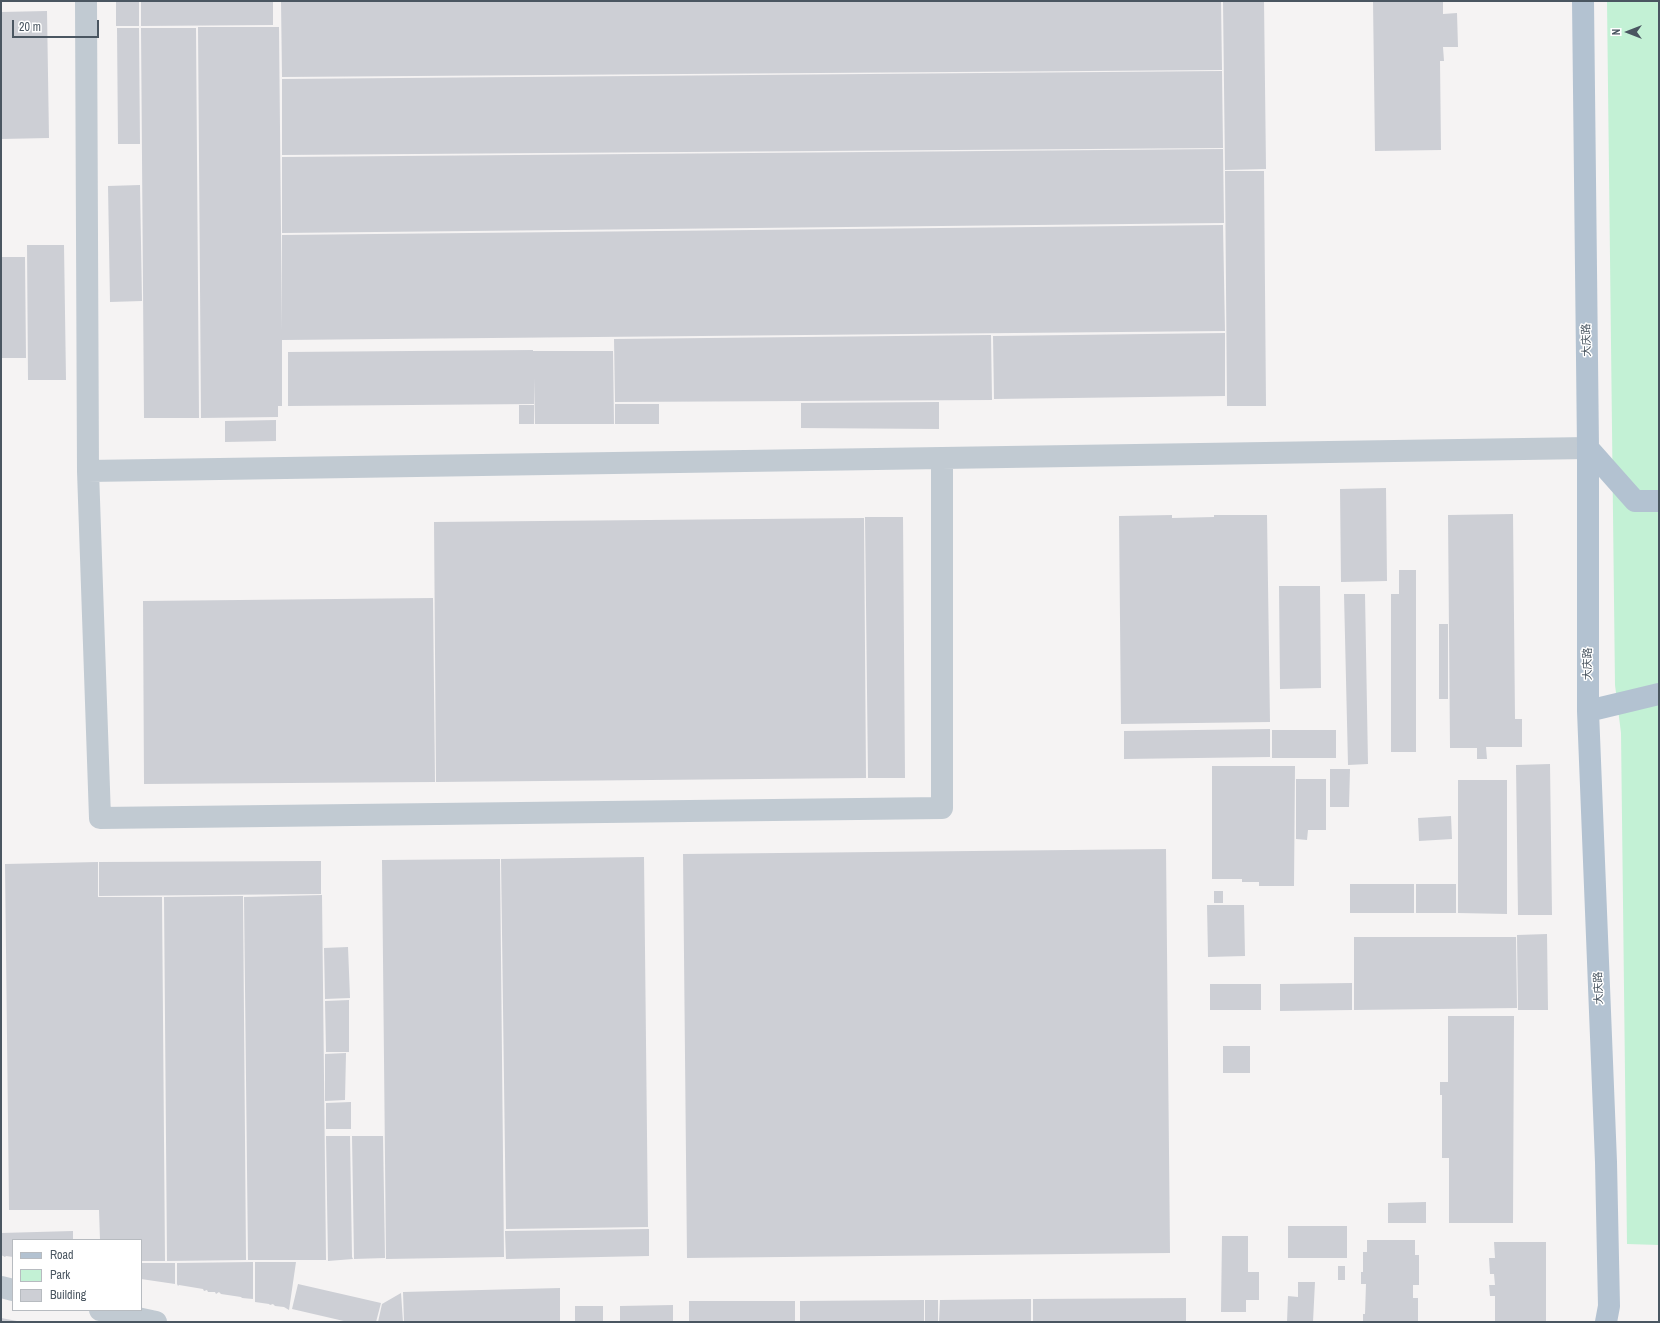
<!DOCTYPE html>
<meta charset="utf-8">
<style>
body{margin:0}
#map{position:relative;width:1660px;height:1323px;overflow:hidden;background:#f5f3f3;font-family:"Archivo Narrow",sans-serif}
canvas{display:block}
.frame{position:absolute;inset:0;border:2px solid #4a5661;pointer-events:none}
.legend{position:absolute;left:12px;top:1239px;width:130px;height:72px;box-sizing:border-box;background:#fff;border:1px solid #b7bbc0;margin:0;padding:5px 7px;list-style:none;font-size:12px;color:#4a5661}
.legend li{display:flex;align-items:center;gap:8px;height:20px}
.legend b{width:20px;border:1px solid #b7bbc0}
.north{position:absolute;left:1608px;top:12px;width:40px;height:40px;-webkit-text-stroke:3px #fff;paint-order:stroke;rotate:270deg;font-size:11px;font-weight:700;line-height:16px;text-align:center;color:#4a5661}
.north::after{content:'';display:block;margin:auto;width:14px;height:18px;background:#4a5661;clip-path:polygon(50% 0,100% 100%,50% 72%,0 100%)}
.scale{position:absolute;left:12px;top:20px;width:87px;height:18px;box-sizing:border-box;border:2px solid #4a5661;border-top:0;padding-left:5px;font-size:12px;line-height:14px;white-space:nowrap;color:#4a5661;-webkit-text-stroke:3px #fff;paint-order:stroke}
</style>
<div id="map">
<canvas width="1660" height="1323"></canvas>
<div class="frame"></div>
<ul class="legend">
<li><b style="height:5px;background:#b3c2d1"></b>Road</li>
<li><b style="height:11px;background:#c3f1d5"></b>Park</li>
<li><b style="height:11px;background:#cdcfd5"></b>Building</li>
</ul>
<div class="north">N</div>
<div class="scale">20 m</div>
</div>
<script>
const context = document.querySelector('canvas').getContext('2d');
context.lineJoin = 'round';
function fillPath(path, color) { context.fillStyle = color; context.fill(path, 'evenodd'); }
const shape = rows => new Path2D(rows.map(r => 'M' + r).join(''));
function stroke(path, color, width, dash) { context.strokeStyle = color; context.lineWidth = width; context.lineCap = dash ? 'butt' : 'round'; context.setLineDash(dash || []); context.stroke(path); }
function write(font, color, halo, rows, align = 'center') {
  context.font = font + ' "Archivo Narrow","Noto Sans SC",sans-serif'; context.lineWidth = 3; context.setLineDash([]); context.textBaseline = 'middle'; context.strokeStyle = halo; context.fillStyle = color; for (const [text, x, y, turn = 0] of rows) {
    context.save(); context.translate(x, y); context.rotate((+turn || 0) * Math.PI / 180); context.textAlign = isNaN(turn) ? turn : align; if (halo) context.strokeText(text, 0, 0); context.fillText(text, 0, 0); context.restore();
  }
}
const green = shape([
 [1607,1,1659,1,1659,1245,1627,1244,1621,733,1615,685]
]);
const building = shape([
 [116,1,139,1,139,26,116,26],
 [141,1,273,1,273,25,141,26],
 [281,1,1221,1,1222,70,282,77],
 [1223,1,1264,1,1266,169,1225,170],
 [1373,1,1443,1,1443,14,1457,13,1458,47,1443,47,1444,61,1440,61,1441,150,1375,151],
 [47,11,49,138,1,139,1,12],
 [198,27,279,27,282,331,282,235,1223,225,1225,331,282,340,282,406,278,406,278,417,201,418],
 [117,28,139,28,140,144,118,144],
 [141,28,196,28,199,418,144,418],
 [1222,71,1223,148,282,155,282,79],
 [1223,149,1224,223,282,233,282,157],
 [1225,171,1264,171,1266,406,1227,406],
 [140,185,142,301,110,302,108,186],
 [27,245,64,245,66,380,28,380],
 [1,257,25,257,26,358,1,358],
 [1225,333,1225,396,994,399,993,336],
 [991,335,992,400,615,402,614,339],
 [533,350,533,351,613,351,614,424,535,424,534,378,534,404,288,406,288,352],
 [939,402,939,429,801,428,801,403],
 [615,404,659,404,659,424,615,424],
 [519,405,534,405,534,424,519,424],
 [276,420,276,441,225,442,225,421],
 [1386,488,1387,581,1341,582,1340,489],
 [1513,514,1515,719,1522,719,1522,747,1486,747,1487,759,1477,759,1477,748,1450,748,1448,515],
 [1172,515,1172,518,1214,517,1214,515,1267,515,1270,722,1121,724,1119,516],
 [865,517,903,517,905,778,868,778],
 [864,518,866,778,436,782,434,522],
 [1399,570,1416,570,1416,752,1391,752,1391,594,1399,594],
 [1279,586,1320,586,1321,688,1280,689],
 [1344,594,1365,594,1368,764,1348,765],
 [433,598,435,782,144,784,143,601],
 [1439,624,1448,624,1448,699,1439,699],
 [1270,729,1270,757,1124,759,1124,731],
 [1272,730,1336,730,1336,758,1272,758],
 [1550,764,1552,915,1518,915,1516,765],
 [1212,766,1295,766,1294,886,1259,886,1259,882,1242,882,1242,879,1212,879],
 [1330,769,1350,769,1349,807,1330,807],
 [1296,779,1326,779,1326,830,1308,830,1307,840,1296,839],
 [1458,780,1507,780,1507,914,1458,913],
 [1451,816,1452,839,1419,841,1418,818],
 [1166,849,1170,1253,687,1258,683,854],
 [644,857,648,1227,506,1229,501,859],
 [500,859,504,1257,386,1259,382,860],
 [321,861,321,894,99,896,99,862],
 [98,862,98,897,162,897,165,1261,141,1261,141,1240,100,1240,99,1210,9,1210,5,864],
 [1350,884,1414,884,1414,913,1350,913],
 [1416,884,1456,884,1456,913,1416,913],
 [1214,891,1223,891,1223,903,1214,903],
 [322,895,326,1260,248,1260,244,897],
 [243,896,246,1260,167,1261,164,897],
 [1207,905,1244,905,1245,956,1208,957],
 [1547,934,1548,1010,1518,1010,1517,935],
 [1354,937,1516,937,1517,1008,1354,1010],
 [348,947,350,998,325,999,324,948],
 [1352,983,1352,1010,1280,1011,1280,984],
 [1210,984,1261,984,1261,1010,1210,1010],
 [349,1000,349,1052,326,1052,325,1001],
 [1448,1016,1514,1016,1513,1223,1449,1223,1449,1158,1442,1158,1442,1095,1440,1095,1440,1082,1448,1082],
 [1223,1046,1250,1046,1250,1073,1223,1073],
 [346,1053,345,1100,325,1101,325,1054],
 [351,1102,351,1129,326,1129,326,1103],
 [326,1136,350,1136,352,1257,353,1259,328,1261],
 [352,1136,383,1136,385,1258,354,1259],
 [1426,1202,1426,1223,1388,1223,1388,1203],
 [1288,1226,1347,1226,1347,1258,1288,1258],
 [649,1229,649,1256,506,1259,505,1231],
 [73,1231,73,1240,13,1240,13,1257,6,1256,5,1257,1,1255,1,1233],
 [1222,1236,1248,1236,1248,1272,1259,1272,1259,1300,1246,1300,1246,1312,1221,1312],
 [1367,1240,1415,1240,1415,1255,1419,1255,1419,1285,1413,1285,1413,1298,1418,1298,1418,1322,1363,1322,1363,1314,1365,1314,1366,1284,1361,1284,1361,1272,1363,1272,1363,1252,1367,1252],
 [1494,1242,1546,1242,1546,1322,1495,1322,1495,1296,1490,1296,1489,1285,1495,1285,1494,1274,1490,1274,1489,1258,1495,1258],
 [253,1262,253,1299,242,1298,241,1297,221,1294,219,1292,216,1294,215,1292,208,1292,207,1290,204,1291,203,1289,179,1285,178,1286,177,1284,177,1263],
 [255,1262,296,1262,289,1310,284,1307,275,1306,273,1304,270,1305,269,1304,255,1302],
 [141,1263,175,1263,175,1284,141,1279],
 [1338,1266,1345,1266,1345,1280,1338,1280],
 [1298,1282,1315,1282,1313,1322,1287,1322,1288,1296,1298,1297],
 [298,1284,381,1303,376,1322,348,1322,292,1309],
 [560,1288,560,1322,404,1322,403,1292],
 [401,1293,403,1322,378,1322,382,1304],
 [1186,1298,1186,1322,1033,1322,1033,1299],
 [1031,1299,1031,1322,939,1322,940,1300],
 [924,1300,924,1322,800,1322,800,1301],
 [925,1300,938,1300,938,1322,925,1322],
 [689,1301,795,1301,795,1322,689,1322],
 [673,1305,673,1322,620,1322,620,1306],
 [575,1306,603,1306,603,1322,575,1322],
 [1,1318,17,1321,17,1322,1,1322]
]);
const street = shape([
 [86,1,88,471],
 [942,458,942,808,100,818,88,471,942,458,1588,448],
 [1,1287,13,1290],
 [100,1310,156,1322]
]);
const primary = shape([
 [1583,1,1588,448,1588,711,1606,1162,1609,1306,1606,1322],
 [1588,448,1635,501,1659,501],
 [1588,711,1659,694]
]);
const streetNames = [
 ["大庆路",1587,340,-91],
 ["大庆路",1588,664,-90],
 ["大庆路",1599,988,-92]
];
fillPath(green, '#c3f1d5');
fillPath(building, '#cdcfd5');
stroke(street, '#c1cad2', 22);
stroke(primary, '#b3c2d1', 22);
write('11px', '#4a5661', '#fff', streetNames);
</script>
